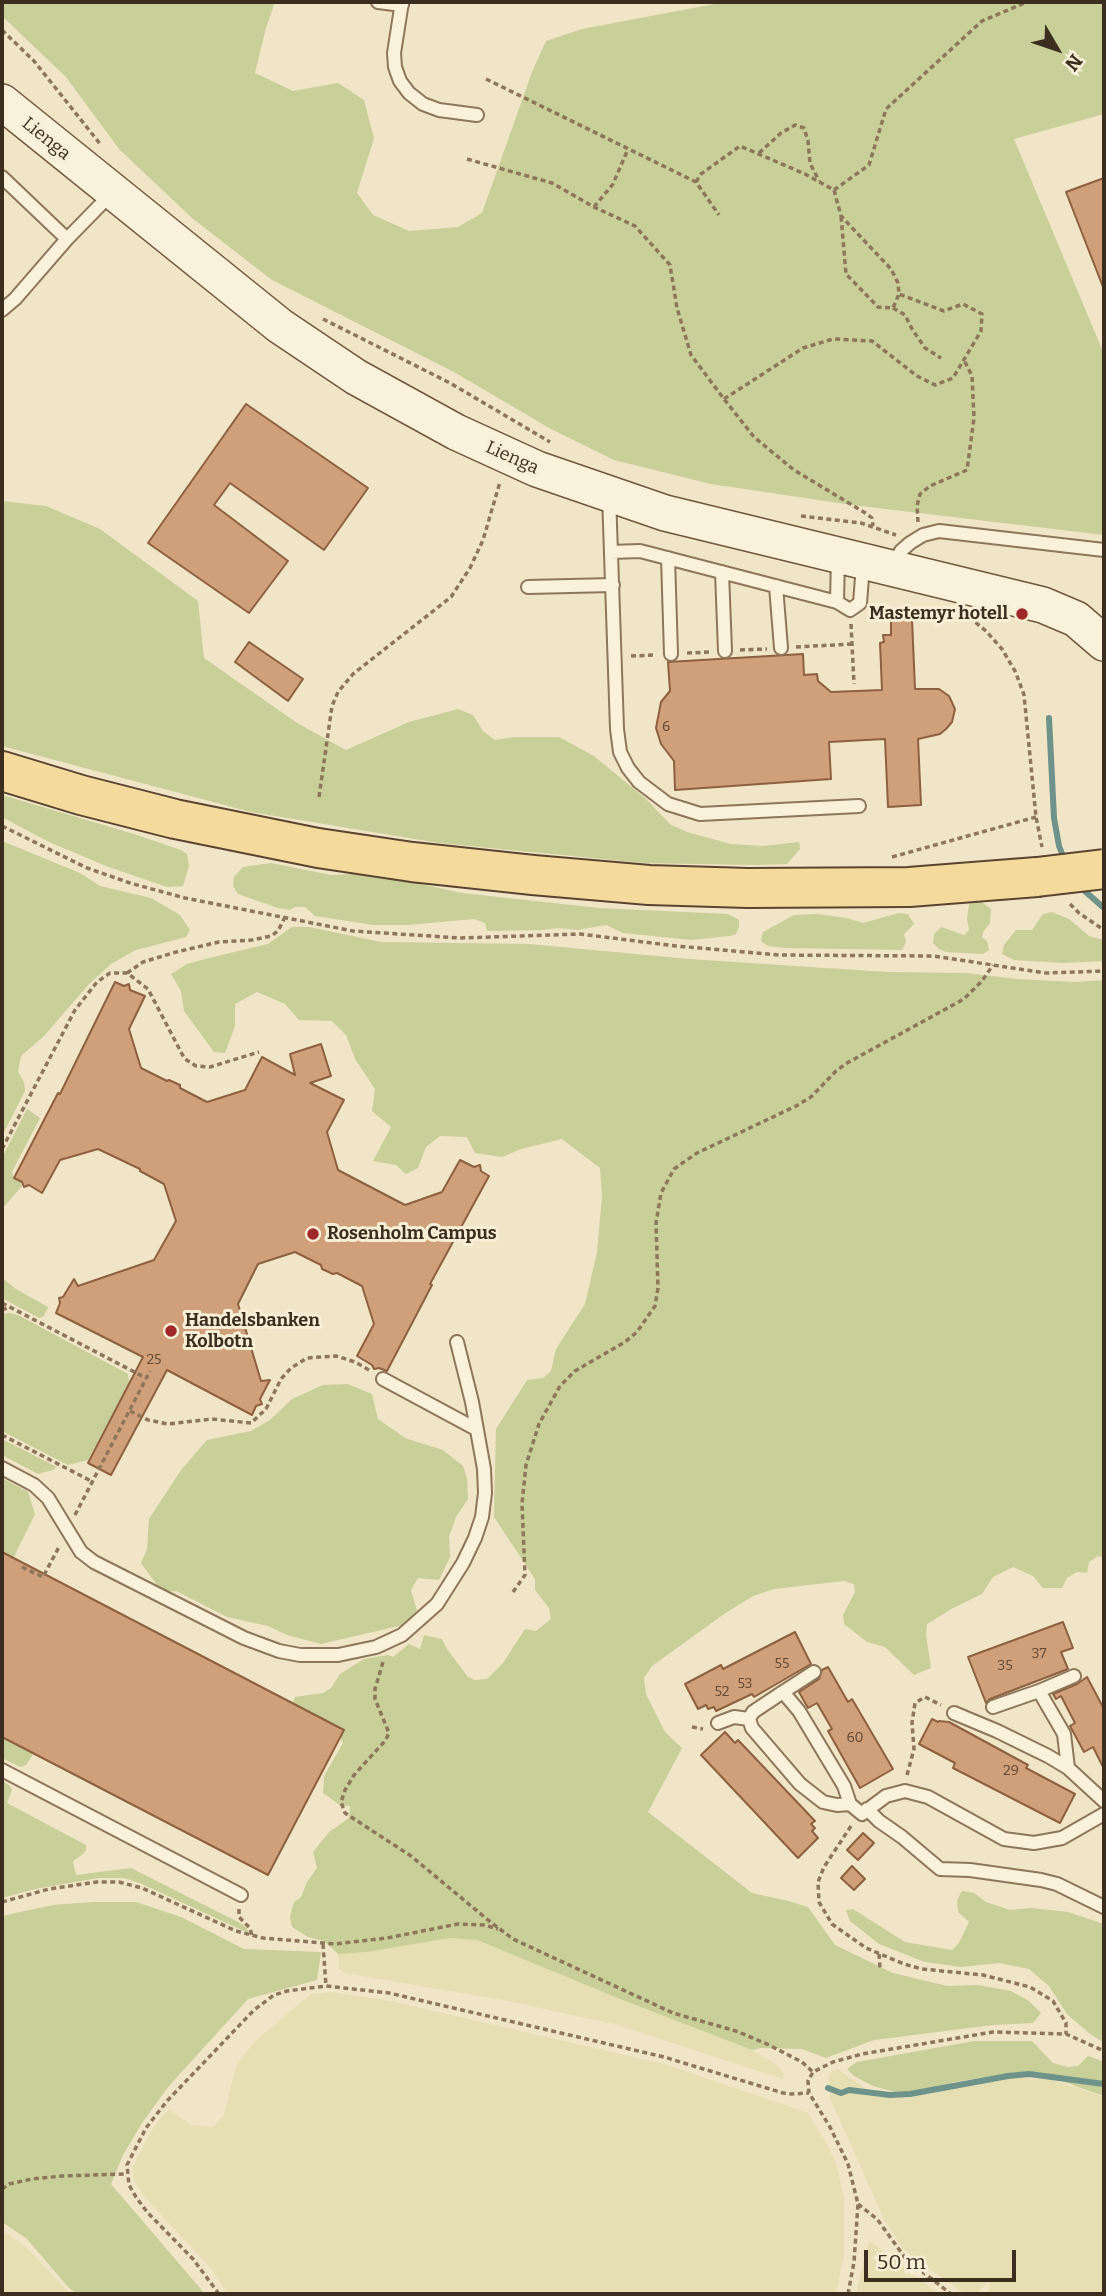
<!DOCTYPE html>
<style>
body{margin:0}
#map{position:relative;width:1106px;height:2296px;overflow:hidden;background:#f0e5c6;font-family:Bitter,serif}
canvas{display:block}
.frame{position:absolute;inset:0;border:4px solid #3c2e1f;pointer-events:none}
.north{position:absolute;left:1022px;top:14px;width:70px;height:70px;-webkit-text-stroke:5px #f7eed6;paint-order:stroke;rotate:129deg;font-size:19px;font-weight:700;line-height:28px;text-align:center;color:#3c2e1f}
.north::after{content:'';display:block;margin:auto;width:24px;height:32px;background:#3c2e1f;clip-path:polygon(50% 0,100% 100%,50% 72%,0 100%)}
.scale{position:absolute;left:864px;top:2250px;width:152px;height:32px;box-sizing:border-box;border:4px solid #3c2e1f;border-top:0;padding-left:9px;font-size:21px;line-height:24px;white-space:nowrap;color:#3c2e1f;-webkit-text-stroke:5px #f7eed6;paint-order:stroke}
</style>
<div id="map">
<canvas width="1106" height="2296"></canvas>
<div class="frame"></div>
<div class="north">N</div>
<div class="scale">50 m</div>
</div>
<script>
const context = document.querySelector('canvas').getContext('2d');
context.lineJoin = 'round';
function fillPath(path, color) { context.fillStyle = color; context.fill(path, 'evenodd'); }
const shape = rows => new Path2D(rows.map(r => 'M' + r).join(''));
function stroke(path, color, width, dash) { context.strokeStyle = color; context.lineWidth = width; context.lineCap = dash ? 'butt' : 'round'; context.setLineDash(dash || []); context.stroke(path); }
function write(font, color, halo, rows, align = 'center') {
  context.font = font + ' Bitter,serif'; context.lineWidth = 6; context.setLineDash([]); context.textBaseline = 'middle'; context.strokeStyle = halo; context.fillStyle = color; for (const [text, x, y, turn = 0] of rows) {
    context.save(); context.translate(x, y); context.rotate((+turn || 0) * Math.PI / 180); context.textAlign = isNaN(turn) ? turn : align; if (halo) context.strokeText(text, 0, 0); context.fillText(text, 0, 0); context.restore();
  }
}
const farmland = shape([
 [450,1938,477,1940,620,1999,752,2050,776,2064,784,2073,783,2079,617,2025,513,2002,345,1973,339,1969,338,1954,367,1952],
 [331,1992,391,2001,664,2064,808,2113,828,2146,836,2164,844,2197,844,2255,836,2294,228,2294,211,2268,147,2200,134,2181,132,2168,152,2130,165,2113,170,2110,191,2125,213,2127,224,2115,236,2066,254,2042,311,1994],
 [838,2069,876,2096,907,2098,950,2087,1006,2077,1053,2080,1104,2097,1104,2294,988,2294,991,2279,976,2294,965,2294,911,2256,901,2246,884,2219,830,2098,829,2076,832,2071],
 [2,2232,8,2234,26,2247,70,2294,2,2294],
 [870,2241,916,2277,940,2294,856,2294,866,2251]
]);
const green = shape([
 [2,2,275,2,266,28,255,73,293,91,338,83,364,100,374,138,357,193,373,215,409,231,458,227,482,213,532,72,546,41,582,29,725,2,1104,2,1104,114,1014,139,1104,354,1104,535,852,505,711,484,614,460,551,429,454,372,272,280,192,218,119,149,66,77,2,16],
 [2,501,46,506,100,529,198,601,204,658,297,723,346,750,409,722,458,709,473,715,483,731,495,740,514,737,559,737,594,756,646,799,671,825,690,833,731,844,763,846,799,842,800,849,787,864,757,865,644,863,439,843,251,812,2,746],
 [2,795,134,834,181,850,187,854,189,866,183,886,167,887,106,866,47,841,2,817],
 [2,841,80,873,100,886,151,898,180,915,190,930,186,937,136,950,111,964,89,984,44,1036,21,1056,18,1072,24,1082,25,1091,2,1136],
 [271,863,331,875,355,874,406,881,462,893,599,908,728,914,739,920,739,927,736,934,730,936,691,940,623,933,606,925,578,930,559,928,542,930,487,931,485,923,474,919,408,925,373,925,315,916,305,907,295,907,290,910,278,908,238,894,233,886,234,877,243,867],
 [979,900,991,909,990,923,983,932,982,937,987,941,989,950,983,954,946,952,939,949,933,943,934,934,941,927,964,935,969,930,967,919,969,904],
 [1052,912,1069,919,1089,936,1104,940,1104,961,1063,963,1014,960,1002,954,1004,945,1016,930,1032,930,1043,914],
 [899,913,908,914,914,924,904,934,906,942,902,950,785,948,768,946,761,941,763,932,794,915,817,914,847,918,863,923],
 [292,927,309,927,381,942,529,944,689,959,887,972,966,973,1017,979,1076,982,1104,980,1104,1558,1098,1556,1089,1562,1087,1573,1077,1572,1067,1578,1062,1588,1043,1588,1033,1576,1013,1567,993,1577,982,1594,953,1608,927,1624,926,1635,931,1668,914,1675,885,1647,867,1642,844,1624,843,1615,855,1592,854,1584,844,1581,774,1589,753,1596,724,1614,652,1666,644,1678,646,1694,665,1732,682,1748,648,1812,752,1893,788,1901,808,1907,835,1945,893,1973,947,1986,978,1985,1011,1991,1029,2001,1041,2013,1033,2023,993,2025,874,2040,826,2058,802,2049,761,2048,752,2050,620,1999,477,1940,450,1938,367,1952,338,1954,324,1941,308,1937,292,1927,290,1916,294,1902,301,1897,307,1882,317,1868,313,1852,329,1832,349,1818,350,1806,341,1806,323,1793,324,1776,343,1743,338,1734,292,1706,295,1697,323,1693,331,1688,340,1674,364,1659,388,1655,393,1657,409,1644,420,1649,424,1635,442,1639,447,1649,468,1677,475,1680,487,1679,503,1663,525,1629,536,1631,551,1619,549,1608,535,1590,535,1579,494,1517,496,1429,527,1380,543,1378,551,1371,556,1349,585,1304,597,1252,602,1196,600,1168,562,1139,521,1149,502,1157,475,1153,467,1137,440,1136,426,1147,418,1168,406,1174,396,1165,373,1161,391,1127,372,1111,375,1089,355,1059,346,1035,332,1021,299,1020,285,1004,257,992,235,1004,235,1026,225,1053,214,1052,184,1011,181,991,171,974,187,964,205,959,268,944],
 [27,1109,40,1118,12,1172,14,1179,21,1182,22,1186,2,1209,2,1158],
 [2,1278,16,1289,48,1307,44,1316,39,1318,2,1298],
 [9,1313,18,1315,128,1374,129,1383,88,1460,68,1465,2,1431,2,1314],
 [348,1384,372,1394,378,1419,405,1438,443,1450,463,1466,467,1478,468,1499,456,1517,449,1537,450,1557,439,1580,418,1578,411,1590,417,1611,403,1625,321,1644,287,1635,268,1626,227,1617,176,1591,162,1592,141,1563,147,1549,149,1519,181,1470,207,1440,251,1431,270,1420,292,1399,323,1385],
 [2,1439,55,1466,56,1467,53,1470,38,1474,2,1455],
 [2,1478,28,1492,35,1514,2,1581],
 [2,1737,34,1753,26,1765,20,1767,2,1758],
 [2,1780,10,1786,12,1790,7,1803,86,1845,86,1850,83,1854,73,1861,76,1875,131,1868,242,1924,247,1928,248,1933,142,1884,124,1878,98,1878,35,1889,2,1898],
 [962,1891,974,1893,986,1902,1010,1910,1031,1908,1068,1912,1104,1924,1104,2043,1089,2033,1067,2014,1049,1986,1029,1969,999,1963,961,1967,925,1962,879,1944,850,1921,846,1910,853,1909,905,1942,952,1950,959,1943,969,1922,958,1912,957,1900],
 [92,1902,136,1902,181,1917,244,1949,321,1952,317,1980,248,1999,168,2087,142,2123,123,2155,111,2184,205,2294,77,2294,69,2288,27,2239,2,2222,2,1916,53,1905],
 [974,2041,1032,2041,1053,2063,1068,2067,1078,2066,1088,2056,1104,2062,1104,2096,1050,2077,1005,2074,955,2082,903,2094,873,2086,854,2076,847,2069,857,2062]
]);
const stream = shape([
 [1049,718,1054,818,1059,846,1065,861],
 [1079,886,1104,908],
 [828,2088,841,2093,849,2090,890,2095,910,2094,1008,2076,1029,2074,1104,2084]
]);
const building = shape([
 [1104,178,1104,287,1103,287,1066,192,1104,178],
 [246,404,368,488,324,550,230,483,214,505,288,561,249,613,148,543,246,404],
 [912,619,915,689,939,689,949,696,955,709,952,722,946,729,940,734,918,739,921,805,888,807,885,739,829,742,831,779,675,790,674,761,661,744,656,728,661,702,670,691,668,662,803,654,804,675,817,674,818,681,831,692,882,690,880,643,884,642,883,635,891,635,891,620,912,619],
 [249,642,303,679,288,701,235,662,249,642],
 [115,982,124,986,129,984,130,990,145,996,129,1029,141,1068,167,1081,169,1080,180,1085,180,1088,207,1102,245,1090,262,1057,295,1075,290,1054,321,1044,331,1076,310,1083,344,1100,327,1132,338,1170,405,1205,442,1192,460,1160,474,1167,480,1165,481,1171,489,1176,430,1284,432,1285,387,1371,379,1368,374,1369,372,1365,357,1356,374,1324,362,1286,337,1273,333,1274,322,1269,321,1265,295,1252,258,1264,238,1304,261,1381,270,1380,260,1399,262,1404,256,1406,252,1415,167,1370,111,1475,88,1463,143,1357,56,1313,60,1303,59,1298,63,1297,74,1279,78,1286,154,1260,176,1221,164,1184,140,1171,140,1169,98,1149,60,1160,42,1193,29,1185,24,1187,22,1182,14,1178,58,1093,60,1094,115,982],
 [2,1552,344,1730,268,1875,2,1737,2,1552],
 [1063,1622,1073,1648,1061,1652,1068,1669,990,1699,986,1703,968,1657,1063,1622],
 [795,1632,811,1664,754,1697,752,1694,716,1711,714,1707,708,1709,706,1705,698,1709,685,1684,721,1665,723,1669,795,1632],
 [828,1667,848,1702,852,1699,893,1769,860,1788,828,1731,832,1729,817,1703,808,1708,799,1692,819,1679,822,1670,828,1667],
 [1087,1677,1104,1709,1104,1769,1093,1747,1084,1752,1070,1726,1075,1723,1061,1696,1056,1699,1053,1694,1077,1684,1087,1677],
 [932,1719,938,1722,939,1721,949,1722,1028,1765,1026,1768,1075,1794,1060,1823,953,1768,955,1763,919,1744,932,1719],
 [725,1732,735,1743,738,1740,815,1821,811,1824,815,1828,812,1831,818,1838,798,1858,701,1755,725,1732],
 [863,1833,874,1843,858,1860,847,1850,863,1833],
 [852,1866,865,1879,854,1890,841,1878,852,1866]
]);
const path = shape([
 [2,30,34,61,101,145],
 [486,79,696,182,719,215],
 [759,153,781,133,795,125,804,128,808,141,810,163,819,181],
 [467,159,552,183,594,207,635,226,670,265,677,308,691,355,724,399,754,437,794,470,867,514,872,518,873,526],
 [696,182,701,174,740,146,805,174,834,190,841,216,891,269,898,283,899,294,893,308,878,307,846,274,841,216],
 [834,190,869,165,886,109,982,21,1027,2],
 [594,207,613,184,628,149],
 [893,308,905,315,912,329,925,348,941,358],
 [323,319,450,383,550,442],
 [724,399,803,348,833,339,872,341,917,376,935,385,953,378,981,331,982,314,963,304,944,311,899,294],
 [801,516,861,523,896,535],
 [918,522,917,506,920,494,930,486,967,470,974,418,972,376,964,360],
 [969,617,986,631,1002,649,1015,671,1020,684,1024,695,1036,817,1042,847],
 [851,624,854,684],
 [796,647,852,644],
 [740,650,767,649],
 [687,653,711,652],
 [631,656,655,655],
 [319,797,332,706,338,692,353,674,451,597,470,568,483,540,500,482],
 [2,826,87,868,130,883,185,898,353,931,460,938,580,934,676,946,779,955,933,956,1046,973,1104,971],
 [892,857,1036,817],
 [1070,904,1079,913,1104,930],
 [127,973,143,962,176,952,219,942,252,940,271,936,278,931,285,917],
 [2,1149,75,1010,97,982,110,973,127,973,148,989,182,1054,185,1059,196,1066,210,1067,259,1052],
 [2,1303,146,1378],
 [2,1310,9,1307],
 [130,1411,148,1420,168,1424,212,1419,251,1423,266,1409,281,1379,291,1368,307,1358,336,1356,355,1362,369,1370],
 [2,1435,93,1482],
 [75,1515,150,1371],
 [22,1567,43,1577,59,1547],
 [513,1592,525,1575,522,1504,526,1465,539,1424,560,1386,575,1371,625,1342,637,1332,655,1306,658,1288,656,1223,661,1193,674,1169,697,1153,796,1106,811,1097,836,1071,847,1063,964,999,982,981,993,965],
 [383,1662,375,1689,375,1699,389,1733,385,1741,354,1775,345,1790,341,1802,345,1813,411,1856,488,1920,513,1939,673,2013,736,2031,767,2044,802,2062,813,2072],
 [692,1727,703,1729],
 [907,1775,914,1749,912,1723,915,1703,925,1697,941,1705],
 [851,1826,824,1867,818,1882,819,1902,832,1924,866,1948,904,1964,922,1969,983,1975,1030,1987,1053,2001,1066,2023,1066,2034],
 [2,1902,49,1889,97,1882,119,1882,142,1888,236,1931,263,1938,335,1944,387,1938,458,1924,484,1925,498,1929],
 [239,1909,239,1917,250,1928,252,1936],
 [323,1944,326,1986],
 [879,1954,880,1969],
 [2,2189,9,2184,32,2179,62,2176,126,2174],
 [858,2204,877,2219,906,2259,951,2294],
 [219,2294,193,2259,147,2212,136,2197,129,2185,127,2165,146,2128,167,2101,254,2010,274,1995,287,1991,326,1986,389,1993,664,2057,783,2093,792,2094,809,2093],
 [848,2294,854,2262,858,2204,848,2164,830,2127,809,2093,808,2081,813,2072,833,2062,862,2054,993,2032,1066,2034,1104,2051]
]);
const lane = shape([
 [378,2,402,5],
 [402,2,394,53,395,67,400,81,409,93,423,104,439,110,477,115],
 [2,177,67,239],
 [2,310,15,299,67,239,112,193],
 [609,495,617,729,620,752,628,768,639,782,668,804,700,814,859,806],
 [611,552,640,551,837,602,850,610,860,603,863,565],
 [668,558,671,654],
 [893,565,901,551,910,543,923,535,939,531,1104,550],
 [722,572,725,651],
 [776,586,781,648],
 [528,587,613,585],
 [837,602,838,557],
 [383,1379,476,1429],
 [2,1468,34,1485,48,1498,81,1552,94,1562,244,1638,279,1651,300,1655,338,1655,376,1647,402,1635,437,1604,463,1563,475,1538,482,1517,485,1493,484,1469,472,1402,457,1342],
 [1039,1691,1074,1676],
 [783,1692,814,1672],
 [993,1707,1039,1691,1064,1734,1068,1768],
 [954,1713,997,1731,1048,1756,1068,1768,1104,1801],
 [718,1723,734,1717,749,1719],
 [2,1770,241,1895],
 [850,1804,837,1805,823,1802,800,1784,752,1728,749,1719,753,1712,783,1692,799,1711,844,1786,850,1804,862,1814,886,1796,905,1791,928,1797,1004,1839,1034,1843,1062,1838,1104,1814],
 [867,1809,879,1821,902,1837,940,1869,970,1870,1041,1880,1057,1884,1104,1907]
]);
const secondary = shape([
 [2,102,280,326,356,377,456,432,537,469,665,513,1043,605,1076,619,1104,643]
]);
const primary = shape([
 [2,771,81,795,175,819,318,848,412,862,533,875,649,885,748,888,909,887,1037,877]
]);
const primaryBridge = shape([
 [1037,877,1104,869]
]);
const markers = [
 [1022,614,7,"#9f2928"],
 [313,1234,7,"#9f2928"],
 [171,1331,7,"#9f2928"]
];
const numberNames = [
 ["6",666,727],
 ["25",154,1360],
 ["37",1039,1654],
 ["55",782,1664],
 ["35",1005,1666],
 ["53",745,1684],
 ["52",722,1692],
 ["60",855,1738],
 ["29",1011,1771]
];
const streetNames = [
 ["Lienga",46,139,39],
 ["Lienga",512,458,24]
];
const poiNames = [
 ["Mastemyr hotell",1008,614,"right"],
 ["Rosenholm Campus",327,1234],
 ["Handelsbanken",185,1321],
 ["Kolbotn",185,1342]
];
fillPath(farmland, '#e6dfb3');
fillPath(green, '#c8cf99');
stroke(stream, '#6e938a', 6);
fillPath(building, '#d0a07b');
stroke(building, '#8d603f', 2);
stroke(lane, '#8d765b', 16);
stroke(secondary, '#6f573e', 38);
stroke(primary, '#5b442f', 42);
stroke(path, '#8d765b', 3.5, [5, 3.5]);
stroke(lane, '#faf1da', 12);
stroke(secondary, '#faf1da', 35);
stroke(primary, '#f4db9d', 38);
stroke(primaryBridge, '#5b442f', 42, []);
stroke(primaryBridge, '#f4db9d', 38);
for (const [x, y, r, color] of markers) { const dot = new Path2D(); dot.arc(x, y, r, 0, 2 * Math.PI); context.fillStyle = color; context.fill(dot); stroke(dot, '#f7eed6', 2.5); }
write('14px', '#614a36', null, numberNames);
write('18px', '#3c2e1f', '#f7eed6', streetNames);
write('bold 18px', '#3c2e1f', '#f7eed6', poiNames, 'left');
</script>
